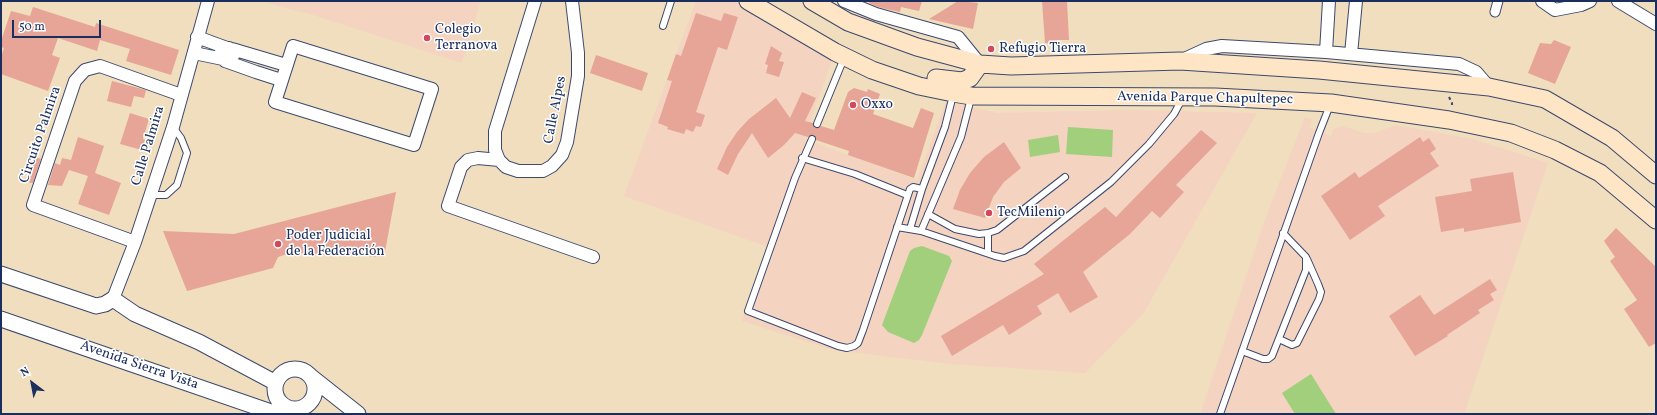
<!DOCTYPE html>
<meta charset="utf-8">
<style>
body{margin:0}
#map{position:relative;width:1657px;height:415px;overflow:hidden;background:#f1debe;font-family:Vollkorn,serif}
canvas{display:block}
.frame{position:absolute;inset:0;border:2px solid #1b2f5e;pointer-events:none}
.north{position:absolute;left:12px;top:363px;width:40px;height:40px;-webkit-text-stroke:3px #fff;paint-order:stroke;rotate:328deg;font-size:11px;font-weight:700;line-height:16px;text-align:center;color:#1b2f5e}
.north::after{content:'';display:block;margin:auto;width:14px;height:18px;background:#1b2f5e;clip-path:polygon(50% 0,100% 100%,50% 72%,0 100%)}
.scale{position:absolute;left:12px;top:20px;width:89px;height:18px;box-sizing:border-box;border:2px solid #1b2f5e;border-top:0;padding-left:5px;font-size:12px;line-height:14px;white-space:nowrap;color:#1b2f5e;-webkit-text-stroke:3px #fff;paint-order:stroke}
</style>
<div id="map">
<canvas width="1657" height="415"></canvas>
<div class="frame"></div>
<div class="north">N</div>
<div class="scale">50 m</div>
</div>
<script>
const context = document.querySelector('canvas').getContext('2d');
context.lineJoin = 'round';
function fillPath(path, color) { context.fillStyle = color; context.fill(path, 'evenodd'); }
const shape = rows => new Path2D(rows.map(r => 'M' + r).join(''));
function stroke(path, color, width, dash) { context.strokeStyle = color; context.lineWidth = width; context.lineCap = dash ? 'butt' : 'round'; context.setLineDash(dash || []); context.stroke(path); }
function write(font, color, halo, rows, align = 'center') {
  context.font = font + ' Vollkorn,serif'; context.lineWidth = 3; context.setLineDash([]); context.textBaseline = 'middle'; context.strokeStyle = halo; context.fillStyle = color; for (const [text, x, y, turn = 0] of rows) {
    context.save(); context.translate(x, y); context.rotate((+turn || 0) * Math.PI / 180); context.textAlign = isNaN(turn) ? turn : align; if (halo) context.strokeText(text, 0, 0); context.fillText(text, 0, 0); context.restore();
  }
}
const built = shape([
 [261,1,481,1,462,63,307,13,299,12],
 [696,1,748,1,835,52,804,139,917,180,946,101,998,113,1131,110,1257,113,1143,314,1085,373,951,364,833,350,742,321,768,247,624,196],
 [1305,117,1312,120,1309,128,1331,136,1334,129,1342,126,1364,133,1375,133,1396,125,1473,139,1548,163,1464,414,1200,414,1265,219]
]);
const green = shape([
 [1068,127,1113,130,1112,157,1066,154],
 [1058,135,1060,152,1030,157,1028,140],
 [922,246,949,256,952,261,922,335,919,340,914,343,888,332,882,325,910,251,914,248],
 [1311,374,1336,414,1295,414,1282,393]
]);
const building = shape([
 [870,1,922,1,919,11,901,7,900,12,878,7,869,3],
 [958,1,978,3,973,29,929,19],
 [1042,1,1067,1,1069,40,1057,40,1057,44,1045,43],
 [33,7,95,27,96,23,179,50,171,75,126,61,130,49,100,40,97,51,58,38,52,55,60,58,48,91,1,74,1,57,4,48,1,47,1,41,11,11,30,16],
 [696,13,721,21,724,13,738,17,727,50,718,47,696,112,705,115,701,127,696,126,693,132,686,129,684,134,667,129,668,127,658,123,672,81,667,80,676,54,681,56],
 [1554,40,1571,47,1555,84,1528,73,1540,43,1551,44],
 [771,46,782,53,779,61,784,62,779,77,766,73,768,65,765,64],
 [596,55,648,73,642,91,590,73],
 [112,81,146,90,144,98,134,96,131,107,107,101],
 [854,88,867,92,868,89,880,94,873,114,913,128,921,108,934,113,914,178,848,155,849,151,816,140,813,135,808,137,795,133,784,145,768,158,752,133,738,154,728,175,717,169,727,147,737,132,749,119,776,98,790,118,802,92,816,98,805,121,813,123,813,126,816,128,821,126,834,130,848,92],
 [130,113,149,119,143,139,145,140,142,150,120,144],
 [1201,130,1217,143,1176,185,1184,192,1160,218,1152,211,1130,234,1083,272,1098,297,1070,313,1058,293,1037,306,1042,314,1009,335,1003,325,952,356,941,336,1044,274,1034,264,1105,207,1116,217],
 [78,137,104,146,95,173,121,183,109,215,78,204,88,176,69,170,62,186,48,185,55,163,60,165,62,158,71,160],
 [1420,137,1423,142,1429,138,1436,149,1430,153,1439,166,1378,206,1385,216,1350,240,1321,196,1355,172,1359,178],
 [1004,142,1021,168,1004,182,993,197,985,218,953,209,960,190,970,173,984,157],
 [36,157,41,159,33,183,27,182],
 [1513,172,1521,222,1464,232,1464,228,1441,232,1435,197,1472,191,1470,179],
 [396,192,384,257,290,253,278,257,273,268,187,291,163,231,234,234],
 [1616,228,1656,267,1656,343,1649,347,1624,309,1637,300,1610,261,1615,257,1604,241],
 [1490,279,1497,290,1490,294,1494,300,1478,310,1480,313,1447,335,1448,336,1415,356,1389,316,1420,295,1434,315]
]);
const path = shape([
 [1449,97,1452,103,1452,105]
]);
const service = shape([
 [663,26,671,1],
 [817,124,844,58],
 [812,139,795,178,748,311,838,346,847,348,854,346,858,343,863,330,910,189,913,187,922,189],
 [802,158,855,174,907,195],
 [150,195,166,195,177,185,187,153,181,138,173,127],
 [928,214,955,229,979,234,988,233,997,230,1065,177],
 [897,227,921,231,995,256,1004,258,1024,251,1111,182,1149,144,1174,114,1182,99],
 [910,229,922,189,945,127,953,95],
 [921,231,961,137,971,98],
 [988,253,988,233],
 [1279,339,1292,345,1297,343,1319,299,1321,292,1318,284,1307,259],
 [1242,351,1263,359,1268,359,1272,356,1306,270,1306,257,1283,233],
 [1220,414,1319,133,1330,105]
]);
const pedestrian = shape([
 [1495,12,1498,1]
]);
const minor = shape([
 [535,1,495,131,495,150,499,160,506,167,518,171,543,171,552,166,562,155,567,142,578,76,578,53,572,1],
 [844,1,876,14,958,37,980,64],
 [1542,1,1555,10,1581,5,1590,1],
 [1618,1,1656,24],
 [197,37,227,48],
 [293,46,432,89,414,145,275,102,293,46],
 [232,49,286,65],
 [1326,52,1329,1],
 [194,53,223,59],
 [1351,54,1356,1],
 [1182,60,1206,49,1222,46,1326,52,1459,64,1476,72,1489,87],
 [225,61,230,60,233,56,233,52,229,48,224,48,221,52,223,59,225,61,256,72,281,80],
 [499,160,478,158,468,160,461,167,448,206,593,257],
 [135,242,33,205,75,81,85,70,100,66,181,95],
 [113,299,135,242,173,127,208,1]
]);
const tertiary = shape([
 [1,274,96,306,105,304,113,299,135,314,199,342,276,383],
 [1,319,277,414],
 '275 389a20 20 0 1 1 40 0a20 20 0 1 1-40 0Z',
 [310,376,358,414]
]);
const secondary = shape([
 [748,1,835,52,872,70,919,86,953,93,971,96,1215,97,1331,103,1449,120,1511,133,1555,150,1600,173,1656,220],
 [812,1,848,22,917,47,980,64,1011,66,1180,61,1319,70,1489,87,1545,99,1612,138,1656,175],
 [936,78,962,81,970,78,980,64]
]);
const markers = [
 [427,38,4,"#d1495b"],
 [991,49,4,"#d1495b"],
 [853,105,4,"#d1495b"],
 [989,213,4,"#d1495b"],
 [278,244,4,"#d1495b"]
];
const poiNames = [
 ["Colegio",435,30],
 ["Terranova",435,46],
 ["Refugio Tierra",999,49],
 ["Oxxo",861,105],
 ["TecMilenio",997,213],
 ["Poder Judicial",286,236],
 ["de la Federación",286,252]
];
const streetNames = [
 ["Avenida Parque Chapultepec",1205,99,1],
 ["Calle Alpes",556,110,-79],
 ["Circuito Palmira",41,135,-71],
 ["Calle Palmira",149,146,-73],
 ["Avenida Sierra Vista",139,366,19]
];
fillPath(built, '#f4d3c1');
fillPath(green, '#a1cf7c');
fillPath(building, '#e6a597');
stroke(service, '#3b496c', 8);
stroke(pedestrian, '#3b496c', 11);
stroke(minor, '#3b496c', 14);
stroke(tertiary, '#3b496c', 17);
stroke(secondary, '#3b496c', 19);
stroke(path, '#3b496c', 2, [3, 3]);
stroke(service, '#fff', 6);
stroke(pedestrian, '#fff', 9);
stroke(minor, '#fff', 12);
stroke(tertiary, '#fff', 15);
stroke(secondary, '#fde5c5', 17);
for (const [x, y, r, color] of markers) { const dot = new Path2D(); dot.arc(x, y, r, 0, 2 * Math.PI); context.fillStyle = color; context.fill(dot); stroke(dot, '#fff', 1.5); }
write('14px', '#1b2f5e', '#fff', poiNames, 'left');
write('14px', '#1b2f5e', '#fff', streetNames);
</script>
